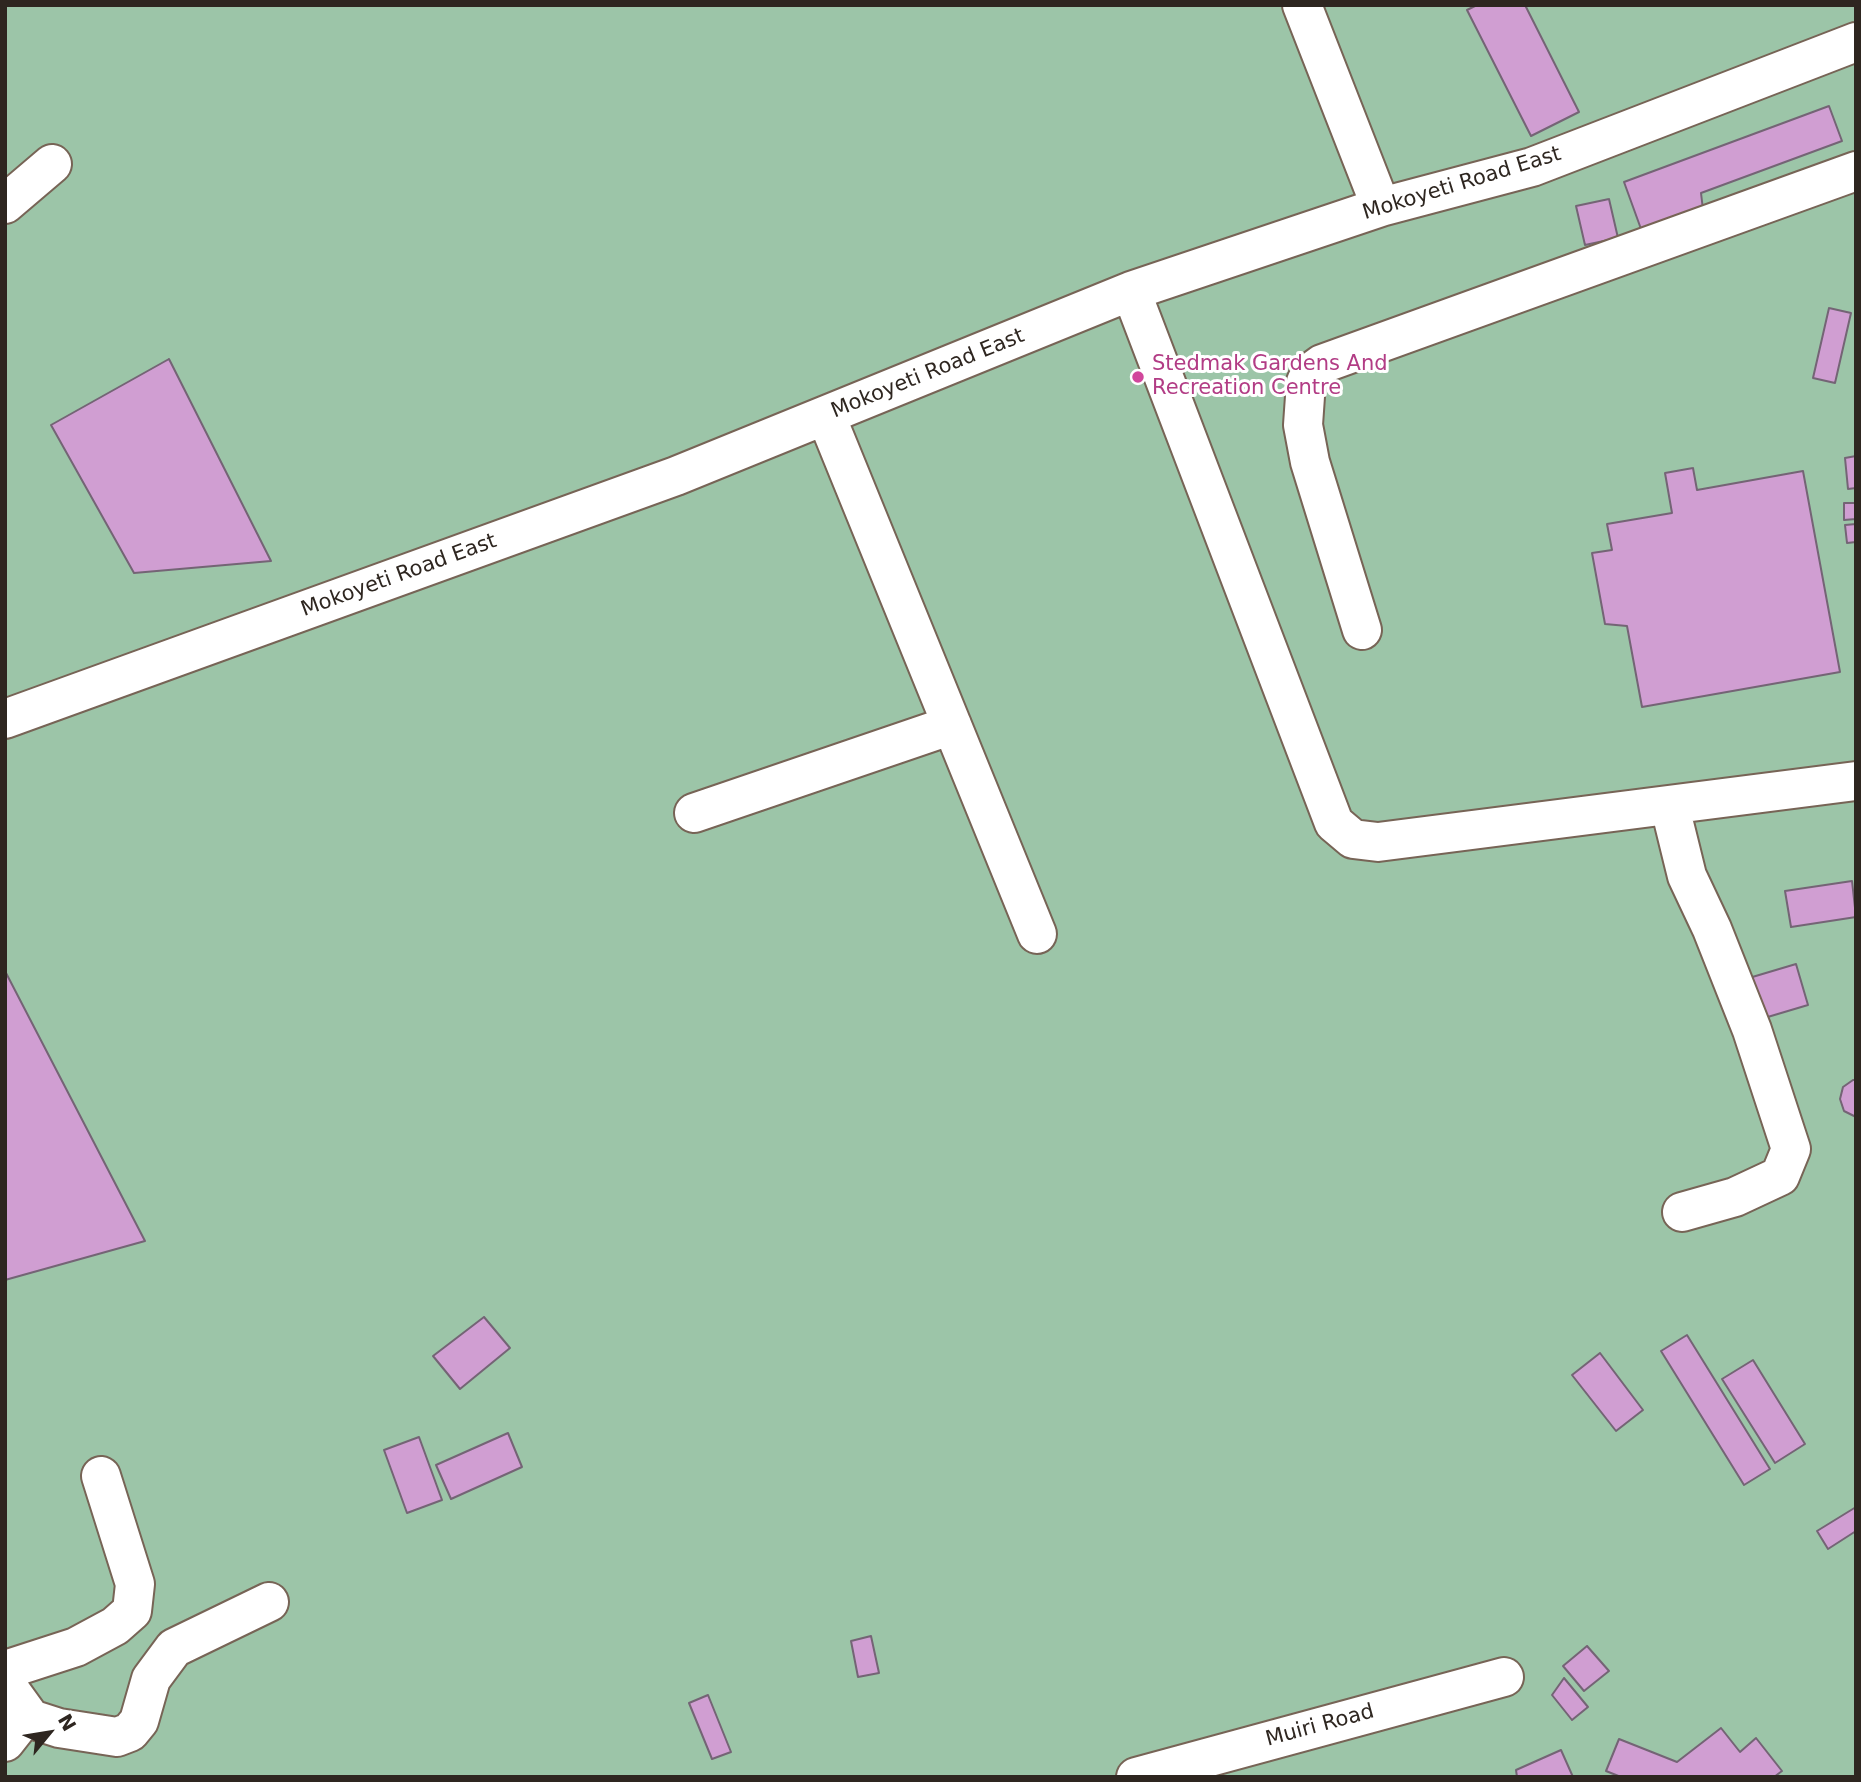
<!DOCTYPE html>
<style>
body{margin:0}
#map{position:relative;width:1861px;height:1782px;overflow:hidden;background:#f8e2d1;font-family:"DejaVu Sans",sans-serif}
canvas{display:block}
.frame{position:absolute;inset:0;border:7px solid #2e2620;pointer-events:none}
.north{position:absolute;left:14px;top:1698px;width:70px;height:70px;-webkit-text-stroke:5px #fff;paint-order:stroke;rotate:60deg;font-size:19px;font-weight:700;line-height:28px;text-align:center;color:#2e2620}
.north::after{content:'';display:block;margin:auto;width:24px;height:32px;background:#2e2620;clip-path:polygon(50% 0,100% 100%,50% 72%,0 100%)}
</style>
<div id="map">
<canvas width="1861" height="1782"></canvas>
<div class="frame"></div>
<div class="north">N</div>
</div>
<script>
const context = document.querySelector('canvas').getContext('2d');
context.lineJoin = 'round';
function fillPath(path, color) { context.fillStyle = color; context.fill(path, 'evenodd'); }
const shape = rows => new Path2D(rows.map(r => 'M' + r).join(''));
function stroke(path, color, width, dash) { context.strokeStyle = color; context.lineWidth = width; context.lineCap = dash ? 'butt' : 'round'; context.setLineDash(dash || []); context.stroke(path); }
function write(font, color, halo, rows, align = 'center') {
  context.font = font + ' "DejaVu Sans",sans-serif'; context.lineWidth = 6; context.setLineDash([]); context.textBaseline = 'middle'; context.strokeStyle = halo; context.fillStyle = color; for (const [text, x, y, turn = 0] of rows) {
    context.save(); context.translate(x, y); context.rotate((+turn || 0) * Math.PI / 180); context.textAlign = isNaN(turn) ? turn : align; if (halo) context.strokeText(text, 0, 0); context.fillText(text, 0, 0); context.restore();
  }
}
const green = shape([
 [5,5,1856,5,1856,1777,5,1777]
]);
const building = shape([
 [1477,5,1525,5,1579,112,1531,136,1467,10,1477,5],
 [1829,106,1842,141,1701,193,1704,218,1645,240,1624,182,1829,106],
 [1609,199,1618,238,1585,245,1576,206,1609,199],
 [1829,308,1851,313,1835,383,1813,378,1829,308],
 [169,359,271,561,134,573,51,425,169,359],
 [1856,456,1856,488,1848,489,1845,458,1856,456],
 [1693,468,1697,490,1803,471,1840,672,1642,707,1627,626,1605,624,1592,553,1612,550,1607,524,1672,513,1665,473,1693,468],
 [1844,503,1856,503,1856,519,1844,520,1844,503],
 [1856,524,1856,542,1847,543,1845,525,1856,524],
 [1852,881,1856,917,1791,927,1785,891,1852,881],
 [1796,964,1808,1005,1761,1019,1749,978,1796,964],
 [5,971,145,1241,5,1280,5,971],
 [1853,1080,1856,1080,1856,1117,1844,1111,1840,1099,1843,1087,1853,1080],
 [484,1317,510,1348,460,1389,433,1356,484,1317],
 [1687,1335,1770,1469,1744,1485,1661,1351,1687,1335],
 [1600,1353,1643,1410,1616,1431,1572,1375,1600,1353],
 [1753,1360,1805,1444,1775,1463,1722,1379,1753,1360],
 [508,1433,522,1467,451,1499,436,1465,508,1433],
 [419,1437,442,1500,407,1513,384,1450,419,1437],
 [1856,1507,1856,1531,1828,1549,1817,1531,1856,1507],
 [871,1636,879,1673,858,1677,851,1641,871,1636],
 [1587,1646,1609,1671,1584,1691,1563,1666,1587,1646],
 [1564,1678,1588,1707,1572,1720,1552,1695,1564,1678],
 [708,1695,731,1752,712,1759,689,1703,708,1695],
 [1721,1728,1740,1752,1756,1738,1782,1771,1774,1777,1621,1777,1606,1771,1619,1739,1677,1762,1721,1728],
 [1561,1750,1573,1777,1517,1777,1516,1770,1561,1750]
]);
const minor = shape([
 [1302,5,1381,207],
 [5,204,52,164],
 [1131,291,1334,823,1353,839,1378,842,1856,781],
 [826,416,1037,934],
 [1362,630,1310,462,1303,425,1306,382,1311,372,1322,364,1856,171],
 [5,719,676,476,1131,291,1381,207,1532,167,1856,42],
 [1670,807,1687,876,1712,929,1752,1030,1791,1149,1780,1176,1735,1197,1682,1212],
 [694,813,952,725],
 [5,1670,76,1647,115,1626,132,1611,135,1584,101,1476],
 [5,1683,31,1719,59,1728,117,1737,130,1732,139,1721,151,1679,174,1648,269,1602],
 [5,1742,27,1714],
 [1136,1777,1504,1677]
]);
const markers = [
 [1138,377,7,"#d1479c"]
];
const streetNames = [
 ["Mokoyeti Road East",1462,184,-17],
 ["Mokoyeti Road East",928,374,-22],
 ["Mokoyeti Road East",399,576,-20],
 ["Muiri Road",1320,1726,-15]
];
const hotelNames = [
 ["Stedmak Gardens And",1152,365],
 ["Recreation Centre",1152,389]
];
fillPath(green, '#9cc5a8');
fillPath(building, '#d09ed2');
stroke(building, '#746475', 2);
stroke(minor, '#776456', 42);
stroke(minor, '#fff', 38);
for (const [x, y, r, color] of markers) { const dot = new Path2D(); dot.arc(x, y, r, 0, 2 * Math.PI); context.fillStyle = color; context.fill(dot); stroke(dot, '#fff', 2.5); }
write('21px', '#2e2620', '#fff', streetNames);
write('21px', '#b23c85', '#fff', hotelNames, 'left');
</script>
